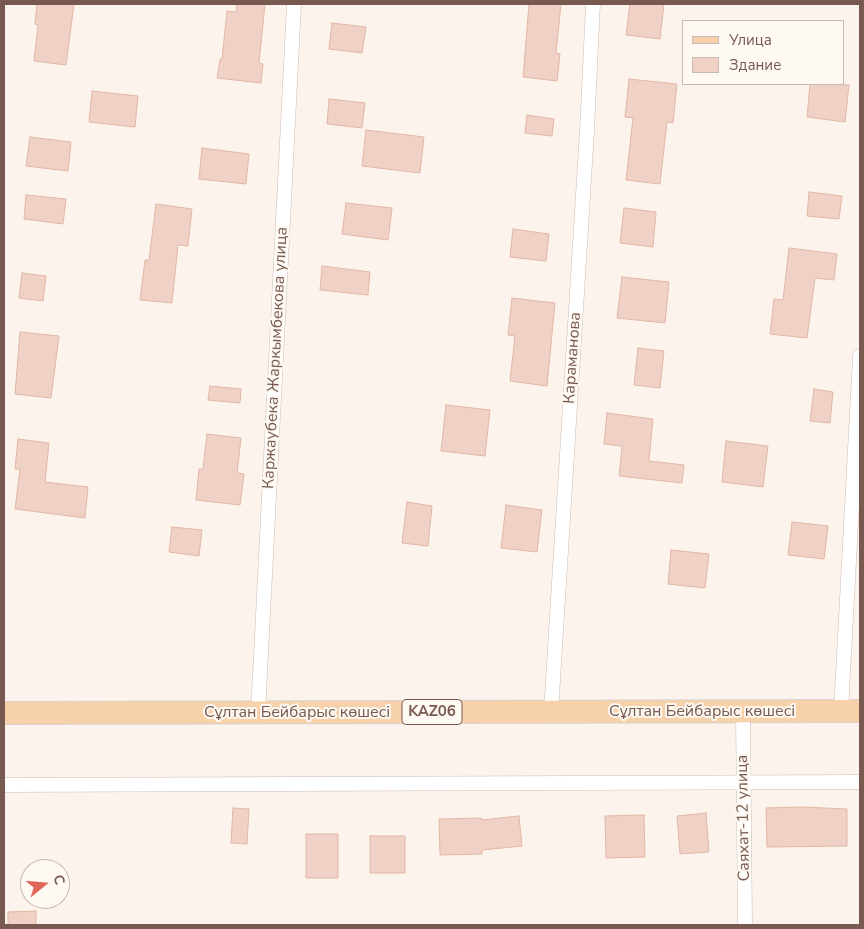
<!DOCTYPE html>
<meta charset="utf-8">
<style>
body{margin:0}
#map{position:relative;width:864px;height:929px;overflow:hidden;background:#fcf4ec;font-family:"Nunito Sans",sans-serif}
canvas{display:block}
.frame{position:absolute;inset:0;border:5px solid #77594f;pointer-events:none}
.legend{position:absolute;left:682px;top:20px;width:162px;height:65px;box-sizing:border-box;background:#fef9f3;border:1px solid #c8b9b1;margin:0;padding:6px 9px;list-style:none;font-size:15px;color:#77594f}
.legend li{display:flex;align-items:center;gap:10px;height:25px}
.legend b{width:25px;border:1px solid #c8b9b1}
.north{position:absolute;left:20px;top:859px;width:50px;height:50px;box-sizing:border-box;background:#fef9f3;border:1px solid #c8b9b1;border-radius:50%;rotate:73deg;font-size:14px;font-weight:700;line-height:20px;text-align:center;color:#77594f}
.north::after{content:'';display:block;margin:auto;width:18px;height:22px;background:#df6859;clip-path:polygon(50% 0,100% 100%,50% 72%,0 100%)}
</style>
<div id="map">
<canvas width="864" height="929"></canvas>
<div class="frame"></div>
<ul class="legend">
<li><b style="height:6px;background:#f6d1a9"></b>Улица</li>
<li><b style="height:14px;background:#f0d1c5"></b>Здание</li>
</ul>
<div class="north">С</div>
</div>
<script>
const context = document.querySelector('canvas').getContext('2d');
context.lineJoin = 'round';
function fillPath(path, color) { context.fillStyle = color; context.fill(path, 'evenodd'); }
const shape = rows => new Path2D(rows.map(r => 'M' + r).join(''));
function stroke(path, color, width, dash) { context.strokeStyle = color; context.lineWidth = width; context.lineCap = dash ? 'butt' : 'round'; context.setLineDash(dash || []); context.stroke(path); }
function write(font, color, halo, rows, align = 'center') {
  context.font = font + ' "Nunito Sans",sans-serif'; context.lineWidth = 4; context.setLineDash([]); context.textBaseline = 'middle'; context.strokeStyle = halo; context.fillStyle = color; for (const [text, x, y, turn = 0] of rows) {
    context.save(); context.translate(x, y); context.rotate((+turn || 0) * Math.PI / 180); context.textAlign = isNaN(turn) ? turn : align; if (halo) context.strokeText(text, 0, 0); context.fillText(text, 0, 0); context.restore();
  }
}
const building = shape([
 [37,4,74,4,66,65,34,61,38,25,35,24,37,4],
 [237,4,265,4,259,63,263,64,261,83,217,78,220,59,222,59,227,11,236,12,237,4],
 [529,4,561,4,556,53,560,54,557,81,523,77,529,4],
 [630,4,664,4,660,39,626,35,630,4],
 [332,23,366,27,362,53,329,49,332,23],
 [629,79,677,84,673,123,667,122,660,184,626,180,633,118,625,117,629,79],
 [810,84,849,85,845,122,807,117,810,84],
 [92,91,138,96,135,127,89,122,92,91],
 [329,99,365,103,362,128,327,124,329,99],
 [527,115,554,119,552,136,525,133,527,115],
 [366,130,424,137,420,173,362,166,366,130],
 [30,137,71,142,68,171,26,166,30,137],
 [202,148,249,154,246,184,199,179,202,148],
 [809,192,842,196,839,219,807,216,809,192],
 [26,195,66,199,63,224,24,219,26,195],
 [346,203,392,208,388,240,342,234,346,203],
 [156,204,192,209,188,246,178,245,172,303,140,300,145,260,149,260,156,204],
 [624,208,656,212,653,247,620,243,624,208],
 [513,229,549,234,546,261,510,257,513,229],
 [789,248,837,254,834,280,815,278,807,338,770,334,774,299,783,300,789,248],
 [322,266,370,272,368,295,320,290,322,266],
 [22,273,46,276,43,301,19,298,22,273],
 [622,277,669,282,665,323,617,318,622,277],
 [512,298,555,303,547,386,510,381,515,336,508,335,512,298],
 [20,332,59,336,51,398,15,394,20,332],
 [638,348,664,351,660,388,634,385,638,348],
 [210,386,241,389,240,403,208,400,210,386],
 [814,389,833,392,830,423,810,421,814,389],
 [446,405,490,410,485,456,441,451,446,405],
 [607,413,653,419,649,461,684,465,682,483,619,476,622,446,604,444,607,413],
 [207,434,241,438,237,473,244,474,240,505,196,500,199,469,203,469,207,434],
 [18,439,49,443,45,482,88,487,85,518,15,509,20,469,15,469,18,439],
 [726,441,768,446,763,487,722,482,726,441],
 [407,502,432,506,428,546,402,543,407,502],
 [506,505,542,510,537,552,501,548,506,505],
 [792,522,828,526,824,559,788,555,792,522],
 [172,527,202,530,199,556,169,552,172,527],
 [671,550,709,554,705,588,668,584,671,550],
 [802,807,847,809,847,846,767,847,766,808,802,807],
 [233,808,249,809,247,844,231,843,233,808],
 [706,813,709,852,680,854,677,816,706,813],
 [644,815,645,857,606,858,605,816,644,815],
 [519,816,522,846,482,850,482,854,440,855,439,819,481,818,481,820,519,816],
 [306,834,338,834,338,878,306,878,306,834],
 [370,836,405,836,405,873,370,873,370,836],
 [36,911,36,925,8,925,8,912,36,911]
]);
const street = shape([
 [841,711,860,356],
 [551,712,587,131,593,4],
 [743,712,745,925],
 [258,713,294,4],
 [4,785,860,782]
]);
const primary = shape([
 [4,713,860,711]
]);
const shields = [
 [432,712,60]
];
const shieldNames = [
 ["KAZ06",432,712]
];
const streetNames = [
 ["Каржаубека Жаркымбекова улица",276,358,-87],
 ["Караманова",573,358,-86],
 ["Сұлтан Бейбарыс көшесі",702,712],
 ["Сұлтан Бейбарыс көшесі",297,713],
 ["Саяхат-12 улица",744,818,-91]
];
fillPath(building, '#f0d1c5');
stroke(building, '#e2b6a6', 1);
stroke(street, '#cebbb1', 15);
stroke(primary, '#d9d1ce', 24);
stroke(street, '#fff', 14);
stroke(primary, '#f6d1a9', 22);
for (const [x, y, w] of shields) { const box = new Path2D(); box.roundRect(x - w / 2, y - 12.5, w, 25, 4); context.fillStyle = '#fef9f3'; context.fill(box); stroke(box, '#77594f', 1); }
write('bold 15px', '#77594f', null, shieldNames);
write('16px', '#77594f', '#fef9f3', streetNames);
</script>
